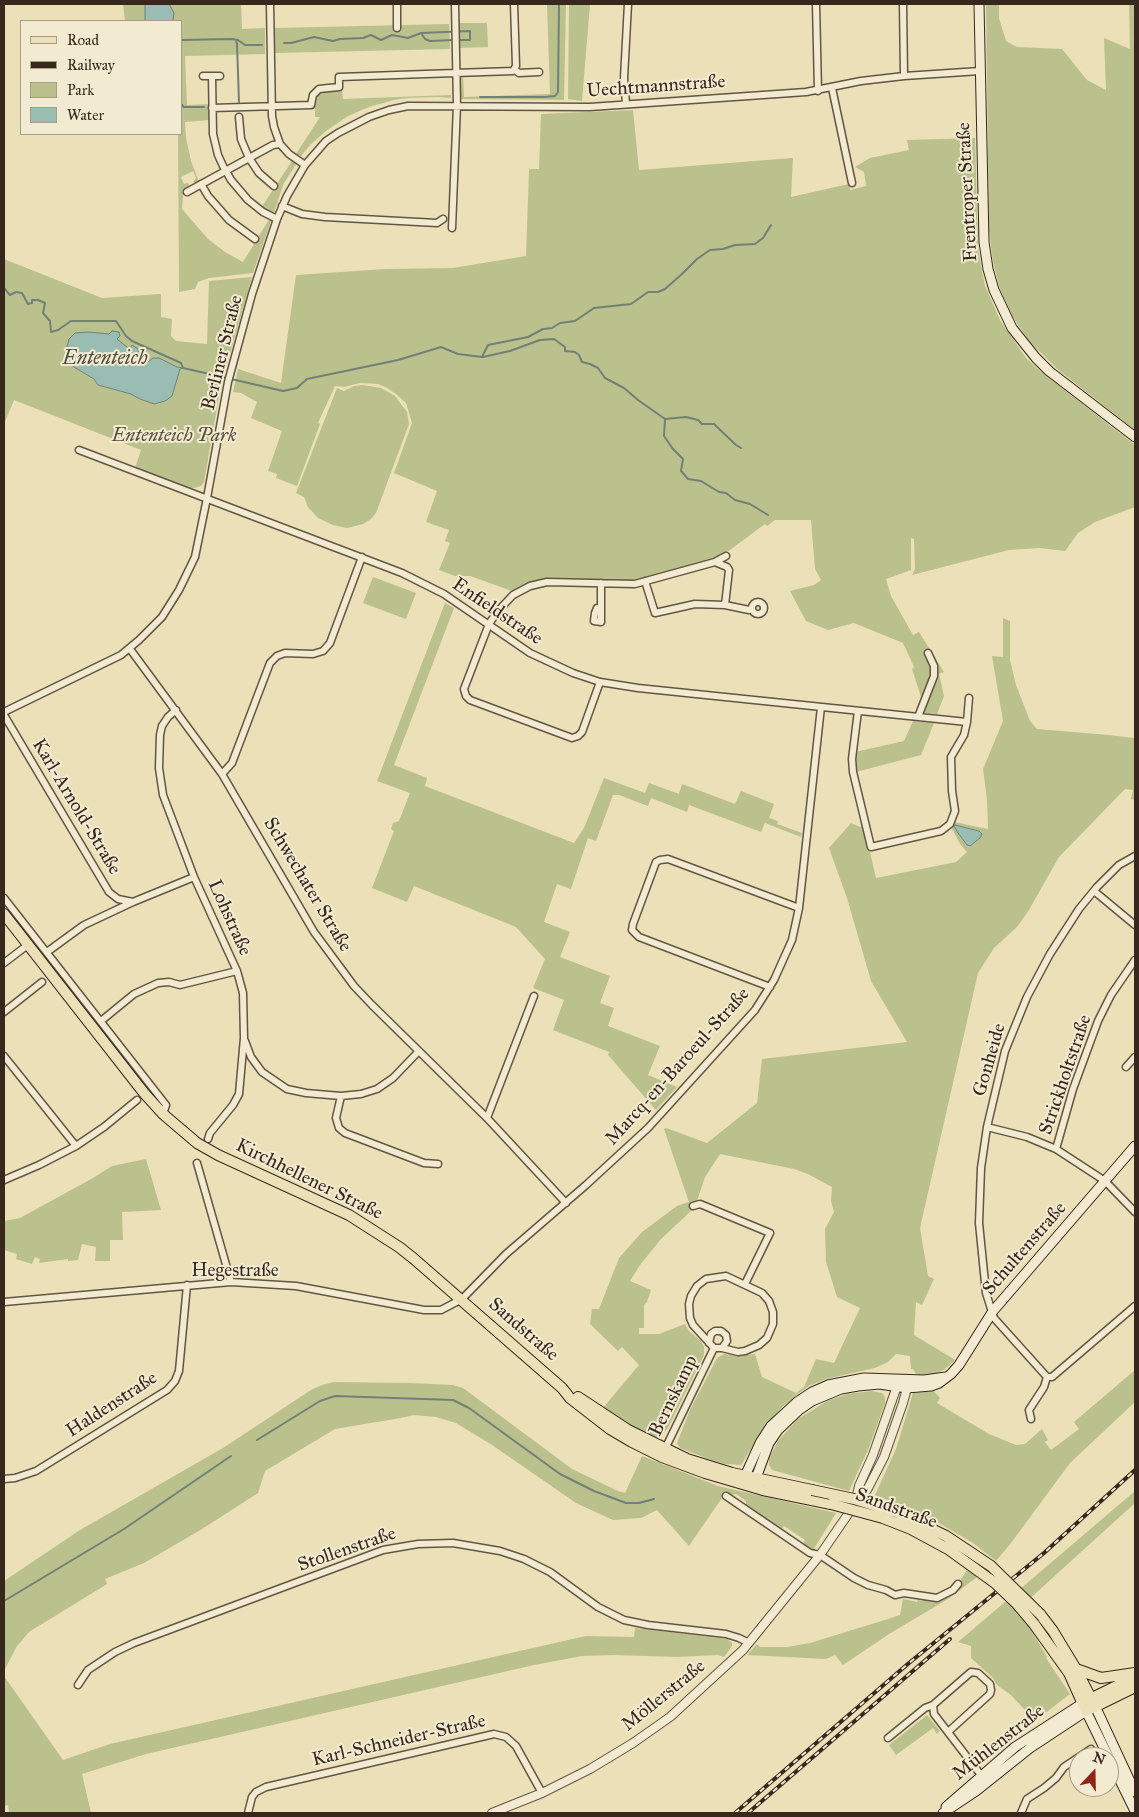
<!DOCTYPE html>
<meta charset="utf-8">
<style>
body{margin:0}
#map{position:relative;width:1139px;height:1817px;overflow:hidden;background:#ebe0b8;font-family:"IM FELL Great Primer",serif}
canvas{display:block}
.frame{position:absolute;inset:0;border:5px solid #37271c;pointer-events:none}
.legend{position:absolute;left:20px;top:20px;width:162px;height:115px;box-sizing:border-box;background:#f2ebd1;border:1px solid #a79d89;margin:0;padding:6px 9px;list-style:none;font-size:15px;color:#37271c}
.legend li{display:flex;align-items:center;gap:10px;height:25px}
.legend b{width:25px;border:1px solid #a79d89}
.north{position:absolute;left:1069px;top:1747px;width:50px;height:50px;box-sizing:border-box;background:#f2ebd1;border:1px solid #a79d89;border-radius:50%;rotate:21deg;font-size:14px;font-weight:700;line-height:20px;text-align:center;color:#37271c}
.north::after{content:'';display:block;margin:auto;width:18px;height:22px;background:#8f2418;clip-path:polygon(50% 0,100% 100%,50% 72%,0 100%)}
</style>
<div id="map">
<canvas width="1139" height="1817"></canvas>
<div class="frame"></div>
<ul class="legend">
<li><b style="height:6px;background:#ebe0b8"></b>Road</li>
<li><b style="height:6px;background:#37271c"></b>Railway</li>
<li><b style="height:14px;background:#bac18d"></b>Park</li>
<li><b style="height:14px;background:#99bcb3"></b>Water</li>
</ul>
<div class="north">N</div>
</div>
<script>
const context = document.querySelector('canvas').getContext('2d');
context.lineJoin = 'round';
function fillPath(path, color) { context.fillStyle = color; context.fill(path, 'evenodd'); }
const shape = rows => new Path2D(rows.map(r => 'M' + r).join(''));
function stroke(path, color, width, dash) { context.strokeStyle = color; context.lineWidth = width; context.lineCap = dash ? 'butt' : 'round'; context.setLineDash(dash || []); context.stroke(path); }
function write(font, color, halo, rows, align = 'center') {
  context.font = font + ' "IM FELL Great Primer",serif'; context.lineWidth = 4; context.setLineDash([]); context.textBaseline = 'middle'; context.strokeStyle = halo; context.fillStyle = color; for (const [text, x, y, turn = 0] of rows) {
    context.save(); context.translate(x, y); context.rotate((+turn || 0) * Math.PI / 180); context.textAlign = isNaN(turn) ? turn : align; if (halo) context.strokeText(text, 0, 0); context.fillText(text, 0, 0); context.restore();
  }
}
const green = shape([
 [123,4,241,4,242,29,265,28,265,54,185,56,187,105,210,104,210,120,185,122,186,138,191,161,199,182,197,184,193,182,196,178,193,171,181,177,184,184,188,183,189,185,183,195,182,209,208,239,225,252,243,262,270,218,272,218,253,273,209,278,198,282,195,289,179,292,178,134,181,134,181,21,125,21],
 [547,4,566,4,564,100,462,99,460,97,460,79,463,77,464,97,550,94],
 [569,4,590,4,582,101,568,99],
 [986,4,999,4,999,18,1006,41,1017,47,1062,49,1087,80,1106,90,1104,38,1130,49,1129,4,1135,4,1135,430,1056,368,1030,342,1012,316,1000,289,993,262,989,230],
 [458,23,487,23,488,47,459,48],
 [449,24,450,49,275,53,274,28],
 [342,90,343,99,451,95,451,98,437,97,407,98,394,100,369,107,348,116,326,131,310,145,301,156,296,154,320,117,315,117,315,101,318,95,324,92],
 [633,110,639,170,793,158,791,197,849,184,850,190,866,186,864,172,855,167,870,158,909,150,907,140,975,138,978,249,985,286,1000,320,1026,358,1040,371,1135,445,1135,507,1095,522,1078,533,1065,551,1040,548,1009,550,912,575,915,569,914,539,911,538,911,570,886,579,891,596,913,635,919,632,944,672,939,674,944,696,937,714,917,712,922,700,912,669,914,667,903,643,854,623,828,630,806,621,790,591,814,585,821,580,815,569,811,520,775,520,767,526,765,524,719,558,650,578,627,582,547,578,524,584,512,591,470,576,455,576,439,570,450,543,445,541,449,530,426,522,437,491,394,473,412,423,406,403,396,394,387,388,378,384,360,383,344,387,335,386,318,423,320,424,297,486,276,478,277,474,268,471,282,431,251,418,257,402,241,393,233,392,238,369,281,383,296,275,385,269,453,268,526,256,529,169,539,169,541,114],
 [292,161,296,164,283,185,273,216,261,208],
 [4,259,102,298,161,294,161,317,172,319,171,336,176,341,207,344,209,281,252,277,221,385,204,482,201,486,194,488,190,488,135,468,141,450,14,400,4,424],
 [102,333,109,334,127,347,140,353,140,358,142,364,145,364,154,358,159,358,177,367,183,368,180,369,177,375,172,396,155,404,140,399,131,394,98,385,94,379,74,367],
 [362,385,381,388,395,396,407,412,409,424,376,513,371,519,363,524,347,528,333,525,318,518,308,507,304,497,296,493,337,388,344,391,354,386],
 [373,577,416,593,406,619,363,603],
 [445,603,454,608,394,765,427,778,425,786,574,843,584,828,604,778,645,793,649,783,679,794,682,784,735,804,741,791,774,804,769,818,778,821,777,824,802,833,801,837,765,823,761,832,689,805,687,812,651,798,648,806,619,795,613,795,596,841,588,838,571,889,557,884,544,922,570,932,560,957,610,976,600,1003,614,1008,608,1026,660,1046,648,1075,677,1087,656,1110,608,1055,609,1052,553,1030,564,1000,533,988,545,959,516,927,414,886,407,902,372,888,394,831,391,829,393,823,399,821,410,793,377,781],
 [1003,618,1010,621,1010,660,1016,685,1030,721,1037,729,1109,735,1134,738,1135,735,1135,800,1131,799,1133,790,1125,789,1059,857,1029,910,1017,927,994,948,978,973,920,1228,928,1276,934,1279,922,1305,916,1302,914,1335,955,1360,944,1370,934,1374,923,1375,916,1374,913,1369,911,1369,910,1356,896,1354,888,1362,875,1368,826,1379,809,1386,796,1395,780,1409,762,1431,741,1465,724,1464,711,1460,680,1448,677,1443,690,1410,717,1358,724,1354,738,1356,755,1354,762,1377,796,1393,804,1387,816,1359,834,1363,860,1308,837,1297,826,1262,825,1229,834,1212,831,1201,832,1187,808,1174,794,1169,720,1154,705,1177,697,1201,701,1207,692,1210,661,1239,640,1265,630,1281,651,1290,647,1302,644,1305,644,1328,639,1328,639,1334,659,1334,685,1324,689,1331,701,1341,704,1347,704,1355,668,1428,660,1436,656,1437,626,1424,603,1408,639,1365,622,1347,618,1351,590,1324,592,1309,599,1309,619,1258,642,1232,677,1206,689,1202,664,1129,666,1128,707,1143,757,1103,762,1059,907,1042,871,981,847,898,829,848,851,823,860,827,864,826,876,878,956,862,967,852,960,844,951,827,954,822,988,829,987,799,983,769,1003,721,992,656,1003,657],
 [956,825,979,831,980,838,970,846,967,845],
 [913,721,934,723,921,755,856,772,855,752,904,741],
 [146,1159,161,1210,122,1212,123,1240,110,1240,110,1261,95,1261,96,1247,82,1244,78,1260,68,1261,68,1259,39,1263,40,1259,35,1257,32,1264,16,1259,17,1254,4,1250,4,1221,20,1218,93,1178,112,1166],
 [1135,1370,1135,1402,1070,1463,1011,1543,996,1561,973,1543,937,1522,875,1495,896,1449,913,1393,934,1391,940,1398,937,1403,989,1434,1016,1445,1025,1444,1042,1429,1048,1440,1045,1442,1051,1450,1079,1429,1074,1422],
 [334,1382,410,1383,453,1385,463,1388,572,1469,618,1491,625,1493,642,1456,718,1486,836,1513,812,1552,802,1545,805,1540,784,1526,781,1530,746,1506,746,1501,736,1494,731,1495,726,1492,689,1546,657,1510,641,1518,613,1520,576,1503,492,1445,456,1423,436,1417,414,1415,401,1418,335,1429,265,1471,258,1493,202,1529,144,1563,105,1579,107,1584,29,1632,17,1646,4,1671,4,1581,80,1530,223,1448,311,1390,322,1385],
 [872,1391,882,1393,885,1397,885,1403,868,1450,849,1491,772,1470,769,1465,769,1458,778,1441,798,1419,827,1401,847,1394],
 [1135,1491,1135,1503,1015,1612,1030,1628,1047,1657,1046,1658,1070,1694,1035,1721,1011,1695,997,1685,993,1678,971,1658,971,1646,958,1642],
 [967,1570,977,1577,948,1599,889,1634,843,1665,835,1655,826,1659,747,1655,757,1644,760,1647,787,1647,810,1643,888,1619,900,1615,903,1599,917,1602,918,1600,923,1601,924,1599,940,1600,948,1597,960,1587,961,1579],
 [635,1628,727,1639,732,1643,732,1646,724,1657,718,1655,678,1657,614,1655,582,1656,534,1665,146,1754,82,1774,91,1813,9,1813,8,1805,4,1806,4,1676,63,1760,110,1744,577,1638,586,1636,634,1637],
 [927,1715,940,1731,937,1734,933,1728,896,1755,889,1745]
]);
const water = shape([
 [145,4,169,4,174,13,173,21,145,21,145,4],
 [112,331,119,332,120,336,117,339,127,347,130,349,132,345,138,349,142,364,145,364,153,358,159,358,177,367,184,368,180,369,172,396,165,401,154,404,140,399,131,394,98,385,94,379,74,367,69,363,66,351,69,339,75,333,89,332,109,334,112,331],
 [955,825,979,831,982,834,980,838,970,846,967,845,958,833,954,826,955,825]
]);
const stream = shape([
 [421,33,470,31,470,40,458,40],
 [181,40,232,39,238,40,245,45,262,45],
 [236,40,237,44,239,102],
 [284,43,291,43,314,37,333,41,340,39,363,38,371,35,381,40,392,35,408,38,421,33,425,39,430,41,453,40],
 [480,97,545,97,555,96,558,92,559,4],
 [181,104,184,107,204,107],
 [4,288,10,295,16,292,22,293,28,304,32,303,32,300,38,300,45,303,43,313,50,321,51,332,58,330,71,321,116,321,126,336,132,341,181,363,183,368,227,378],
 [483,357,510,351,540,340,554,339,565,347,565,351,575,352,579,355,582,362,590,364,598,368,605,378,624,388,638,400,665,419,664,436,673,449,683,459,681,471,688,479,701,481,719,492,726,493,735,500,750,504,768,515],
 [231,379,283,391,297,388,307,379,398,360,441,347,458,354,482,357,488,345,528,337,543,329,552,328,560,323,575,321,594,308,631,304,648,292,658,292,665,289,682,274,697,259,710,250,723,249,735,245,755,244,763,238,771,225],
 [665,419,686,417,698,420,702,424,714,424,736,445,741,448],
 [257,1440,320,1401,335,1396,453,1400,469,1408,560,1474,594,1491,626,1503,639,1503,654,1499],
 [4,1601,124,1529,231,1456]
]);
const minor = shape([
 [270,4,272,116,274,127,280,144,289,154,305,165],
 [397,4,397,28],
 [816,4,818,91],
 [903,4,904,76],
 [515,70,519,73,539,72],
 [203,76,220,76],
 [212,76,213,134,218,155,223,166,231,180,248,200,263,212,277,219],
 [832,88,852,183],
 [626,104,624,78,628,4],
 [212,108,311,105,313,95,319,89,339,87,339,77,513,71,516,66,514,4],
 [239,117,241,139,249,158,259,173,274,186],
 [201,184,208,196,229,220,255,239],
 [187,192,273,145,280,144],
 [282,206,302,214,325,217,437,223,443,219],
 [452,228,457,105,455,4],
 [79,450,402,573,444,594,530,653,573,673,600,682,638,688,967,722],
 [715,562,727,567,729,570,725,605],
 [645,581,655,613,695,604,725,605,749,610,751,609],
 '752 608a6 6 0 1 1 12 0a6 6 0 1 1-12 0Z',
 [601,608,597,608,595,613,594,621,601,622,601,583],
 [130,649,222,774,314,932,354,986,372,1005,487,1118,566,1203],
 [600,682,582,732,578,736,572,738,470,700,466,696,464,689,489,624,497,612,513,595,530,586,547,582,635,584,715,562,726,556],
 [176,710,168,717,162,726,160,735,159,768,163,795,194,877,237,971,243,993,244,1038,239,1094,233,1105,210,1133,208,1139],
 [858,711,852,759,853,772,871,847,941,831,950,824,955,811,952,791,951,757,964,735,967,722,969,698],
 [4,712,121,655,139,640,162,617,179,590,195,557,207,498,228,382,252,294,277,219,287,196,305,165,326,141,338,133,369,117,389,110,408,106,590,107,806,92,861,81,904,76,980,71],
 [4,715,109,892,118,899,133,902],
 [918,717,934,676,934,666,928,653],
 [222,774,232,763,270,663,277,656,285,653,313,654,323,651,330,643,362,557],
 [1094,891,1135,925],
 [4,898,166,1105,163,1114],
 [47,952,84,925,133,902,194,877],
 [4,963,29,944],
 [770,987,639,937,632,930,633,924,656,862,660,860,668,859,799,908],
 [4,1012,42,982],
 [101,1021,134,994,158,983,169,982,180,985,237,971],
 [245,1041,251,1057,262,1072,287,1089,306,1093,341,1096,361,1094,377,1089,393,1078,419,1051],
 [4,1056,76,1146],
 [1126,1067,1135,1057],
 [341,1096,336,1118,339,1128,345,1133,424,1163,438,1164],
 [487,1118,534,996],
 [987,1127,1027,1137,1056,1149,1105,1181,1135,1212],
 [1056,1149,1073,1089,1098,1021,1111,995,1135,960],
 [197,1163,231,1282],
 [4,1180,39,1165,76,1146,104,1127,137,1100],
 [693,1206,700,1204,770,1233,745,1284],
 [726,1276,762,1293,769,1301,773,1312,773,1324,767,1338,759,1345,745,1351,738,1352,722,1348,714,1348,693,1325,690,1318,689,1304,691,1296,697,1286,706,1279,726,1276],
 [4,1302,231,1282,296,1286,424,1310,441,1310,462,1299,506,1254,586,1185,648,1128,755,1010,774,980,792,940,799,908,821,707],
 [709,1343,711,1334,715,1331,721,1331,726,1335,727,1341,722,1348],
 [1047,1377,994,1318,986,1293,979,1223,981,1168,987,1127,1005,1051,1027,997,1050,954,1079,909,1097,887,1119,865,1135,856],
 [1047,1377,1052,1377,1135,1306],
 [1031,1419,1029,1410,1044,1387,1047,1377],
 [664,1451,714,1348],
 [4,1479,15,1478,36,1471,167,1390,175,1381,179,1371,187,1285],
 [726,1496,810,1553,820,1555,854,1578,868,1585,886,1590,895,1595,904,1593,937,1598,953,1590,958,1584],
 [78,1685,88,1670,115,1652,134,1643,383,1550,418,1544,453,1543,500,1551,524,1559,550,1572,598,1607,624,1620,648,1625,726,1634,739,1638,749,1643],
 [933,1705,934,1714,984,1779],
 [888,1738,925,1708,933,1705,971,1672,978,1673,990,1684,991,1690,990,1694,948,1732],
 [248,1813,252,1797,256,1792,266,1787,494,1734,506,1737,516,1746,542,1793],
 [1021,1813,1027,1799,1044,1788,1056,1778,1064,1767,1091,1749]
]);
const tertiary = shape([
 [492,1813,542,1793,590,1769,633,1743,670,1717,743,1650,820,1555,855,1504,867,1490,884,1457,903,1403,907,1388,903,1380,897,1386,873,1455,859,1486,855,1504]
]);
const secondary = shape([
 [979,4,984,242,988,269,994,290,1012,328,1036,358,1049,371,1135,437],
 [946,1377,924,1380,864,1378,828,1385,812,1392,797,1402,771,1426,760,1443,745,1476,748,1485,756,1478,769,1443,778,1430,799,1410,812,1401,841,1389,858,1386,879,1384,907,1388,931,1386,939,1383,951,1374,959,1365,993,1311,1135,1146],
 [1095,1706,1135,1792],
 [946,1807,1015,1747,1083,1703],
 [943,1813,976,1791,1030,1748,1086,1711,1135,1811]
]);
const primary = shape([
 [4,914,144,1093,163,1114,197,1143,218,1155,349,1215,399,1247,413,1258,562,1388,570,1398,610,1429,632,1442,662,1457,705,1473,763,1490,831,1504],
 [578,1397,628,1430,687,1459,732,1473,812,1490],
 [1040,1614,1053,1631,1076,1669,1095,1706],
 [1034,1624,1069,1673,1086,1711,1135,1687],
 [1076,1669,1101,1678,1135,1673],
 [1086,1701,1135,1677]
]);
const rail = shape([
 [735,1813,909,1663,1044,1553,1135,1470],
 [748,1813,950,1639]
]);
const primaryBridge = shape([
 [812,1490,854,1499,896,1512,946,1536,991,1566,1040,1614],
 [831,1504,883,1518,911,1529,948,1549,995,1583,1017,1604,1034,1624]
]);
const streetNames = [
 ["Uechtmannstraße",656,87,-4],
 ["Frentroper Straße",968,192,-93],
 ["Berliner Straße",223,353,-76],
 ["Enfieldstraße",497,612,34],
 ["Karl-Arnold-Straße",76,807,59],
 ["Schwechater Straße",307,885,59],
 ["Lohstraße",229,918,66],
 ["Gonheide",990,1060,-74],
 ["Marcq-en-Baroeul-Straße",678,1067,-48],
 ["Strickholtstraße",1066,1075,-71],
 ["Kirchhellener Straße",309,1180,26],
 ["Schultenstraße",1025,1249,-49],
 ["Hegestraße",235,1271],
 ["Sandstraße",523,1330,41],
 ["Bernskamp",674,1396,-64],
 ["Haldenstraße",112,1405,-33],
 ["Sandstraße",896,1509,20],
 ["Stollenstraße",347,1550,-19],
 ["Möllerstraße",664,1696,-39],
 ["Karl-Schneider-Straße",399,1741,-13],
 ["Mühlenstraße",999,1743,-38]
];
const parkNames = [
 ["Ententeich Park",174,436]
];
const waterNames = [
 ["Ententeich",105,359]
];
fillPath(green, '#bac18d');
fillPath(water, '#99bcb3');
stroke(water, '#728077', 1);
stroke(stream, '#728077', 2);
stroke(minor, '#645543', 9);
stroke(tertiary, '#645543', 10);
stroke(secondary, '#37271c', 11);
stroke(primary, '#37271c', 12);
stroke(minor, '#f2ebd1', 6);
stroke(tertiary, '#f2ebd1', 8);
stroke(secondary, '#f2ebd1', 9);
stroke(primary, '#ebe0b8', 10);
stroke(rail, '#37271c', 4);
stroke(rail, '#f2ebd1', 2, [5.5]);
stroke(primaryBridge, '#37271c', 12, []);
stroke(primaryBridge, '#ebe0b8', 10);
write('19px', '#37271c', '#f2ebd1', streetNames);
write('italic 19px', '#584e38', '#f2ebd1', parkNames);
write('italic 20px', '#504c42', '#f2ebd1', waterNames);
</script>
